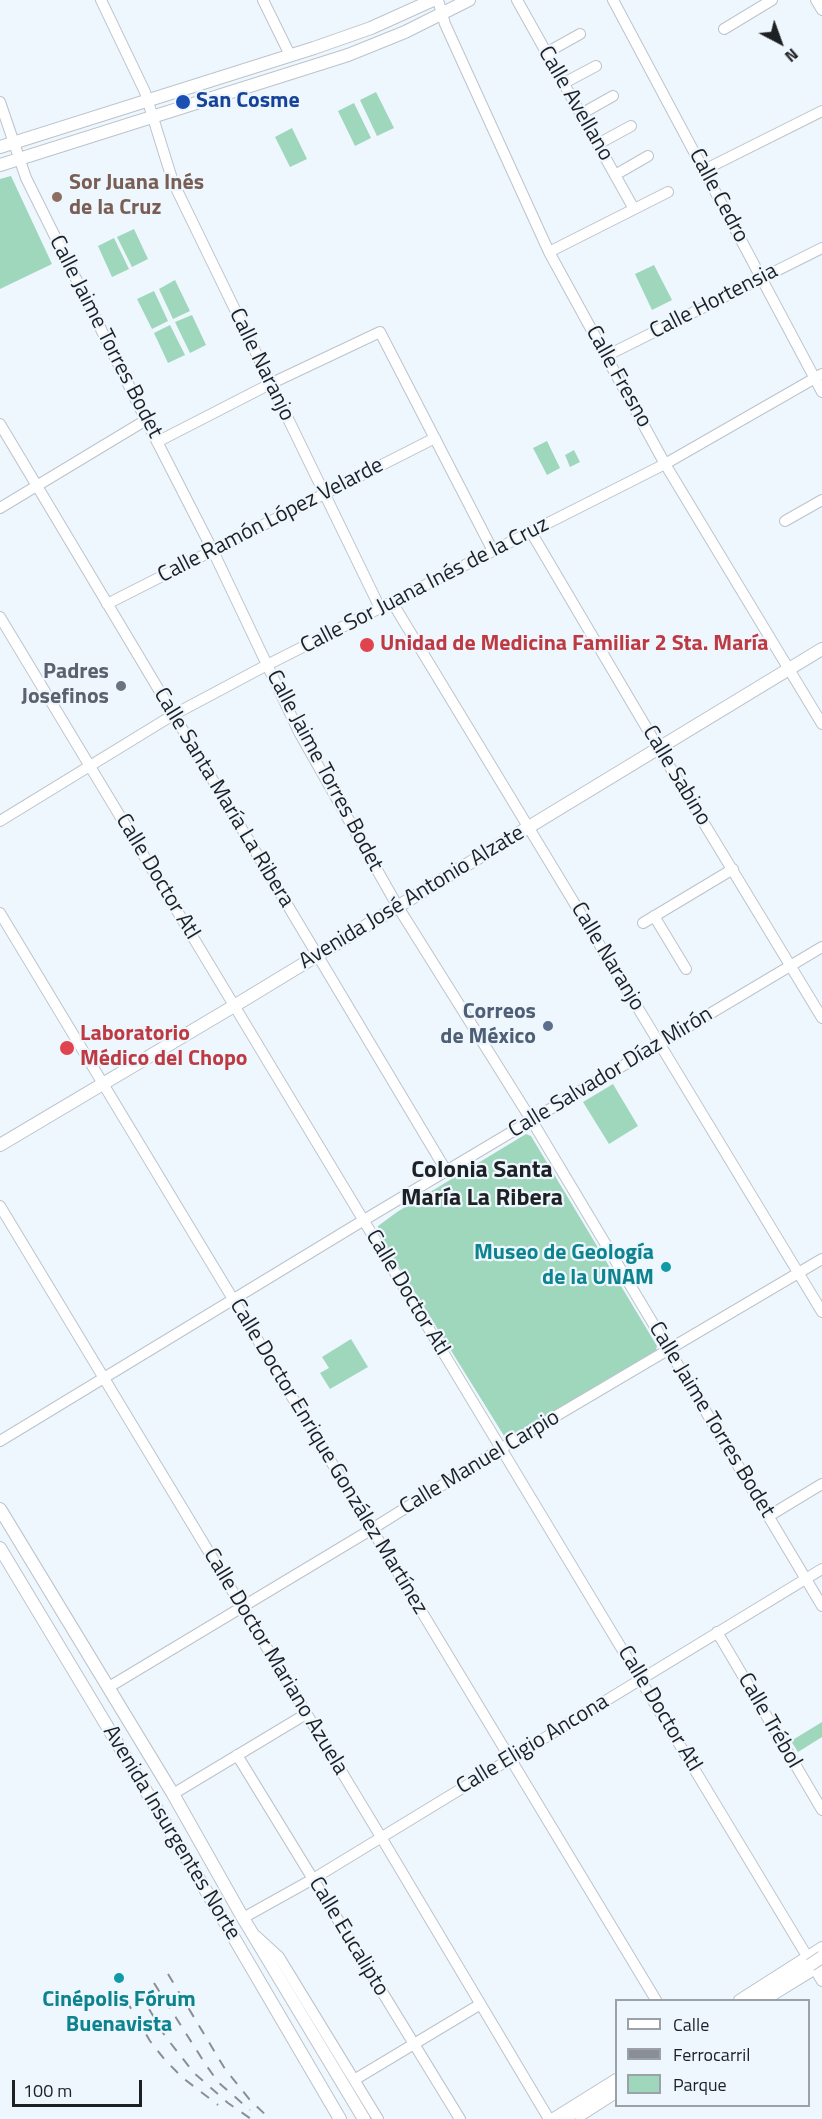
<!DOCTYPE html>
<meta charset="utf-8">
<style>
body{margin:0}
#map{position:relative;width:822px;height:2119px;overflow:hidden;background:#eef6fe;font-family:"Titillium Web",sans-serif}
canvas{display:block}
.legend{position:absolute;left:615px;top:1999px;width:195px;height:108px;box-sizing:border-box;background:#eef6fe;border:2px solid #9ba1a7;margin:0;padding:8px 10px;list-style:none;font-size:18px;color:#1e2124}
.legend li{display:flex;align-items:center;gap:12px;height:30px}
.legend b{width:30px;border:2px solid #9ba1a7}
.north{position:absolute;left:750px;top:12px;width:60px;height:60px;-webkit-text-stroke:4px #eef6fe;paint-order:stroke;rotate:139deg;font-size:16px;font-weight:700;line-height:24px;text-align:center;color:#1e2124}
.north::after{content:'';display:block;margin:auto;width:21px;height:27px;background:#1e2124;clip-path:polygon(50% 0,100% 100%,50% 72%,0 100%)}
.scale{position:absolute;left:12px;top:2080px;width:130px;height:27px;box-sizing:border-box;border:3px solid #1e2124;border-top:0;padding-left:8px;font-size:18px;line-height:21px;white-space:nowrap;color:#1e2124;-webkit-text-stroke:4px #eef6fe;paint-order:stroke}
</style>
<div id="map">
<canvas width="822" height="2119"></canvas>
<ul class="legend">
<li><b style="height:8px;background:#fff"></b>Calle</li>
<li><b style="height:8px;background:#898f94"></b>Ferrocarril</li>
<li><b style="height:16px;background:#9fd7bc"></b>Parque</li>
</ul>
<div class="north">N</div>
<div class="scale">100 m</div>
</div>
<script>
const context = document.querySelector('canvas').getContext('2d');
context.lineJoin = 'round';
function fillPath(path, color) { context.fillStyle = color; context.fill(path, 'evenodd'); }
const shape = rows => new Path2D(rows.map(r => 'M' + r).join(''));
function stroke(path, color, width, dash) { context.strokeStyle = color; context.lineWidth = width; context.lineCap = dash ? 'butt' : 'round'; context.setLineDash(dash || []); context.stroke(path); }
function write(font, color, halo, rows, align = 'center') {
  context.font = font + ' "Titillium Web",sans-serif'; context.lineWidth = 4.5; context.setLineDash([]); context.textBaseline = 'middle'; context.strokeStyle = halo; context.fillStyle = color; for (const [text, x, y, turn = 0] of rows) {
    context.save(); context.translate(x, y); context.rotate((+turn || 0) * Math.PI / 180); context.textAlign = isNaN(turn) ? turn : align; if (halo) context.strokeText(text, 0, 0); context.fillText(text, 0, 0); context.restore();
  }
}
const green = shape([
 [376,92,394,128,377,136,360,100],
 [354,103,371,138,355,146,338,111],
 [292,128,307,159,290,167,275,137],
 [11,176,52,264,0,289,0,179],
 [134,229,148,259,132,267,117,237],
 [114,238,129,269,112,277,98,246],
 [654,265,672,300,652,310,635,274],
 [175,280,190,311,173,319,159,289],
 [154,291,168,321,152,329,137,299],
 [192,315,206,345,190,353,175,322],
 [170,325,185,355,168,363,154,333],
 [547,441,560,468,547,475,533,448],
 [574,450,580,462,570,467,565,455],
 [613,1084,638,1126,609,1144,583,1102],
 [526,1134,531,1136,657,1346,656,1351,510,1439,506,1439,378,1233,378,1226,397,1212],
 [351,1339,368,1367,330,1389,320,1373,329,1368,322,1357],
 [822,1722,822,1737,798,1752,791,1741]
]);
const minor = shape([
 [101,0,145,92,173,182,380,608],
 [263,0,290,55],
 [438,0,445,24,549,252,665,464,822,724],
 [517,0,634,209],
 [613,0,822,392],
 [816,0,822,10],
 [724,29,772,0],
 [546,53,580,34],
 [564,83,596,66],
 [0,102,26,178,146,420,213,551,299,732,398,907,532,1121,822,1606],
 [581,114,613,96],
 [598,144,631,126],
 [704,170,822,111],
 [615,175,648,156],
 [549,252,668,192],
 [606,356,822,248],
 [0,424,447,1172],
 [157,442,270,384,380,332,493,551],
 [0,508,146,420],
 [785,521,822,500],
 [531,532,659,749,822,1018],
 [392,602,822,1312],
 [107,604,435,438],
 [0,617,822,1981],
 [0,821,173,715,267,665,665,464,822,374],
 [0,913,656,2000],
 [654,916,686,969],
 [643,923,733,869],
 [0,1206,381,1837,549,2119],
 [0,1441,364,1220,822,947],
 [769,1516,822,1484],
 [717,1632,822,1810],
 [109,1687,372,1529,500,1449,822,1259],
 [237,1755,460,2119],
 [173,1794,306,1714],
 [243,1918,313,1879,822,1569],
 [256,1936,279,1957,378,2119],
 [739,2000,822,1947],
 [765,2000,822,1965],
 [354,2080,479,2005],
 [580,2116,616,2093],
 [552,2119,616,2079]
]);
const major = shape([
 [0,147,314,48,371,28,433,0],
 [0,165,348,55,405,32,469,0],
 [0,1145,234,1006,822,649],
 [0,1509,173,1794,243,1918,364,2119],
 [0,1548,220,1914,340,2119],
 [753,2000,810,1965],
 [563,2119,616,2086]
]);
const rail = shape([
 [168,1974,225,2069,250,2100,270,2119],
 [154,1983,206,2065,218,2082,250,2110],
 [139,1992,165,2036,194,2073,228,2103,251,2119],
 [126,2000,150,2041,165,2060,183,2078,218,2105]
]);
const majorBridge = shape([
 [810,1965,822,1957]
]);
const markers = [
 [183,102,8,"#1a4fb4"],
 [57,197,6,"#8d6e63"],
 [367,645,8,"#e0444e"],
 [121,686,6,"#6b7280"],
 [548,1026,6,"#5c6f8a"],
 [67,1048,8,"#e0444e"],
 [666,1267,6,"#0f9aa8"],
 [119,1978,6,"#0f9aa8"]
];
const transitNames = [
 ["San Cosme",196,102]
];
const streetNames = [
 ["Calle Avellano",575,104,60],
 ["Calle Cedro",718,196,62],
 ["Calle Hortensia",714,302,-27],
 ["Calle Jaime Torres Bodet",105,337,63],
 ["Calle Naranjo",261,365,64],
 ["Calle Fresno",618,377,61],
 ["Calle Ramón López Velarde",271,521,-27],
 ["Calle Sor Juana Inés de la Cruz",425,586,-27],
 ["Calle Jaime Torres Bodet",324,771,62],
 ["Calle Sabino",676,776,59],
 ["Calle Santa María La Ribera",223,798,59],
 ["Calle Doctor Atl",157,877,59],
 ["Avenida José Antonio Alzate",412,898,-31],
 ["Calle Naranjo",607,957,59],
 ["Calle Salvador Díaz Mirón",611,1073,-31],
 ["Calle Doctor Atl",407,1293,59],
 ["Calle Jaime Torres Bodet",711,1420,59],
 ["Calle Doctor Enrique González Martínez",328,1457,59],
 ["Calle Manuel Carpio",480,1463,-31],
 ["Calle Doctor Mariano Azuela",275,1662,59],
 ["Calle Doctor Atl",659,1709,59],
 ["Calle Trébol",769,1721,60],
 ["Calle Eligio Ancona",533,1745,-31],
 ["Avenida Insurgentes Norte",171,1833,59],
 ["Calle Eucalipto",348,1937,59]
];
const educationNames = [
 ["Sor Juana Inés",69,184],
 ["de la Cruz",69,209]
];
const healthNames = [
 ["Unidad de Medicina Familiar 2 Sta. María",380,645],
 ["Laboratorio",80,1035],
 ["Médico del Chopo",80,1060]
];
const worshipNames = [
 ["Padres",109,673],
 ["Josefinos",109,698]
];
const serviceNames = [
 ["Correos",536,1013],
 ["de México",536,1038]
];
const cultureNames = [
 ["Museo de Geología",654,1254],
 ["de la UNAM",654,1279],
 ["Cinépolis Fórum",119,2001,"center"],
 ["Buenavista",119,2026,"center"]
];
const neighbourhoodNames = [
 ["Colonia Santa",482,1171],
 ["María La Ribera",482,1199]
];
fillPath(green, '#9fd7bc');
stroke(minor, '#bcc3cb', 12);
stroke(major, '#bcc3cb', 14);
stroke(minor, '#fff', 10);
stroke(major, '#fff', 12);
stroke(rail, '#898f94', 2, [10, 10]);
stroke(majorBridge, '#bcc3cb', 14, []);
stroke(majorBridge, '#fff', 12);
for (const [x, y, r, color] of markers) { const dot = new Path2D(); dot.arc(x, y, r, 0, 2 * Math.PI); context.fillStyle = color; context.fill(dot); stroke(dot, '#eef6fe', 2); }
write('bold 22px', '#164399', '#eef6fe', transitNames, 'left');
write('22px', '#1e2124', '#eef6fe', streetNames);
write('bold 22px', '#785e54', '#eef6fe', educationNames, 'left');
write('bold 22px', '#be3a42', '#eef6fe', healthNames, 'left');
write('bold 22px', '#5b616d', '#eef6fe', worshipNames, 'right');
write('bold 22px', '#4e5e75', '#eef6fe', serviceNames, 'right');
write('bold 22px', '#0d838f', '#eef6fe', cultureNames, 'right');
write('bold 24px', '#1e2124', '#eef6fe', neighbourhoodNames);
</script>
